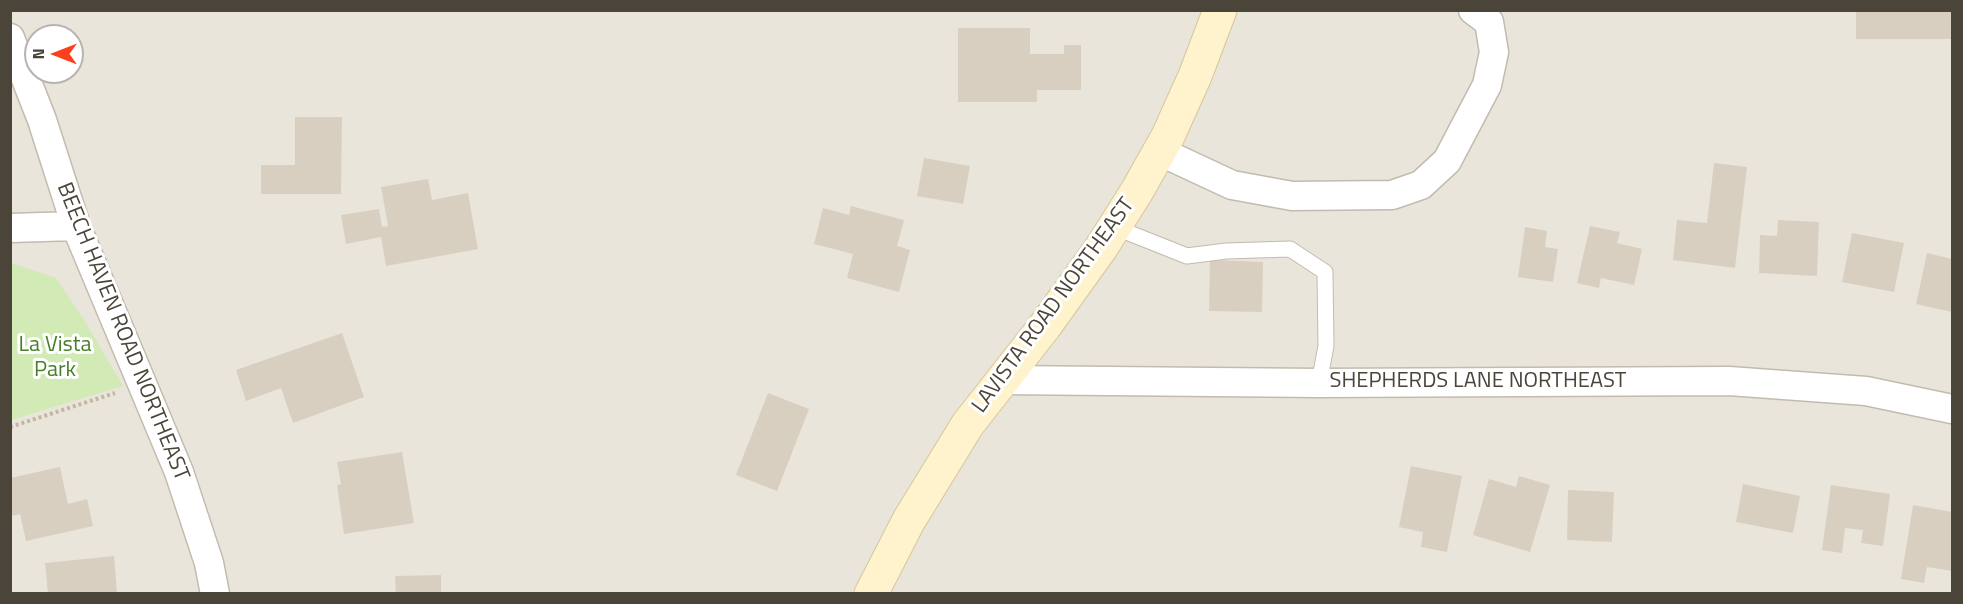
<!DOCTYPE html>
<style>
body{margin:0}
#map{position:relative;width:1963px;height:604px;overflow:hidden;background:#f6f3ec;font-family:"Titillium Web",sans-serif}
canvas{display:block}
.frame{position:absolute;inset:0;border:12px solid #4b4439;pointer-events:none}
.north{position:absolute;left:24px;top:24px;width:60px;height:60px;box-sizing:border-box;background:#fff;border:2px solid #b7b4b0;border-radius:50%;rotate:270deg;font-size:16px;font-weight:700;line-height:24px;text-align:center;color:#4b4439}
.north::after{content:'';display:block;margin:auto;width:21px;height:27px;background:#fc3f1d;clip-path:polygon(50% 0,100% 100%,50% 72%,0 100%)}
</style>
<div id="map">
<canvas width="1963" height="604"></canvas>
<div class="frame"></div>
<div class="north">N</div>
</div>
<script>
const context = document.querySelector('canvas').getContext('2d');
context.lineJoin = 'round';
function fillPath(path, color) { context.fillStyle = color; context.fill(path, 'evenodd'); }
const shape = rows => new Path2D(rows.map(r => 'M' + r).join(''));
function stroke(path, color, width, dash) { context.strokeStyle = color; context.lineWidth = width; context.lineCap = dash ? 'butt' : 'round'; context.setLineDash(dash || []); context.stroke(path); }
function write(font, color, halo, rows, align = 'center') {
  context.font = font + ' "Titillium Web",sans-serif'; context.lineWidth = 6; context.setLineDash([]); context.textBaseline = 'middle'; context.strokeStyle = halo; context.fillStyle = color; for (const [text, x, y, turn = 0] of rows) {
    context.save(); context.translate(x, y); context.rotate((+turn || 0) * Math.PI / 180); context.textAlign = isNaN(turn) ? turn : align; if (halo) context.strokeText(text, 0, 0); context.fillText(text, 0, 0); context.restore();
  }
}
const residential = shape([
 [10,11,1952,11,1952,593,11,593],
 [36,36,72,36,72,72,36,72]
]);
const green = shape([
 [11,263,56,278,86,323,123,386,11,420]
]);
const building = shape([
 [1856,10,1952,10,1952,39,1856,39],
 [958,28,1030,28,1030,54,1064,54,1064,45,1081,45,1081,90,1037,90,1037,102,958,102],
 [295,117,342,117,341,194,261,194,261,165,295,165],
 [924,158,970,166,963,204,917,196],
 [1714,163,1747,167,1735,268,1673,260,1677,220,1707,223],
 [428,179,432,200,468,193,478,249,386,266,381,237,346,244,341,215,379,209,382,227,388,226,381,187],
 [851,206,904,220,897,246,910,250,899,292,847,278,853,254,814,244,823,208,849,215],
 [1778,220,1819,222,1817,276,1759,273,1760,235,1777,236],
 [1590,226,1620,232,1617,243,1642,249,1634,285,1601,278,1599,288,1577,283],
 [1525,227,1547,231,1545,247,1558,249,1553,282,1518,277],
 [1852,233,1904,243,1894,292,1842,282],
 [1927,253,1952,259,1952,312,1916,304],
 [1210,260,1263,262,1262,312,1209,311],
 [342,333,364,397,293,423,281,388,246,401,236,370],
 [768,393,809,409,777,491,736,475],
 [402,452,414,523,344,534,337,485,341,484,337,462],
 [1411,466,1462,476,1447,552,1421,547,1423,532,1399,527],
 [60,467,68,504,87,499,93,526,26,541,20,514,12,516,10,507,10,478],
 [1519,476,1550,485,1530,552,1473,535,1489,479,1516,487],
 [1743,484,1800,496,1793,533,1736,522],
 [1831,485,1890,494,1883,546,1861,543,1863,530,1845,528,1842,553,1822,550],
 [1568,490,1614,492,1612,542,1567,540],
 [1913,505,1952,512,1952,571,1927,567,1924,583,1901,579],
 [114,556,117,594,48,594,45,563],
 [441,575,441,594,396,594,395,576]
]);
const path = shape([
 [10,427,115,393]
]);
const lane = shape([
 [1114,227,1187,256,1226,251,1290,249,1325,272,1326,346,1319,383]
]);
const street = shape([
 [10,38,42,120,76,226,179,472,209,563,215,594],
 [1159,151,1232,185,1292,196,1392,195,1421,185,1447,161,1487,85,1494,52,1489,22,1473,10],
 [10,228,76,226],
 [1002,380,1319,383,1729,381,1866,391,1952,409]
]);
const secondary = shape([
 [871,594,909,520,968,424,1045,326,1101,248,1137,191,1168,136,1195,76,1220,10]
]);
const streetNames = [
 ["LAVISTA ROAD NORTHEAST",1054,306,-54],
 ["BEECH HAVEN ROAD NORTHEAST",122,332,68],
 ["SHEPHERDS LANE NORTHEAST",1478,382]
];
const parkNames = [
 ["La Vista",55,346],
 ["Park",55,371]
];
fillPath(residential, '#eae5da');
fillPath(green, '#d2eab5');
fillPath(building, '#d8cfc1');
stroke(lane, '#c2bbae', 17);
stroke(street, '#c2bbae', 31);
stroke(secondary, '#d6c79b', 35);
stroke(path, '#c4b79f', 4, [3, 3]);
stroke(lane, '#fff', 15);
stroke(street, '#fff', 28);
stroke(secondary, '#fff3cd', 33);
write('22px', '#4b4439', '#fff', streetNames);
write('22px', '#4a7f2a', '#fff', parkNames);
</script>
